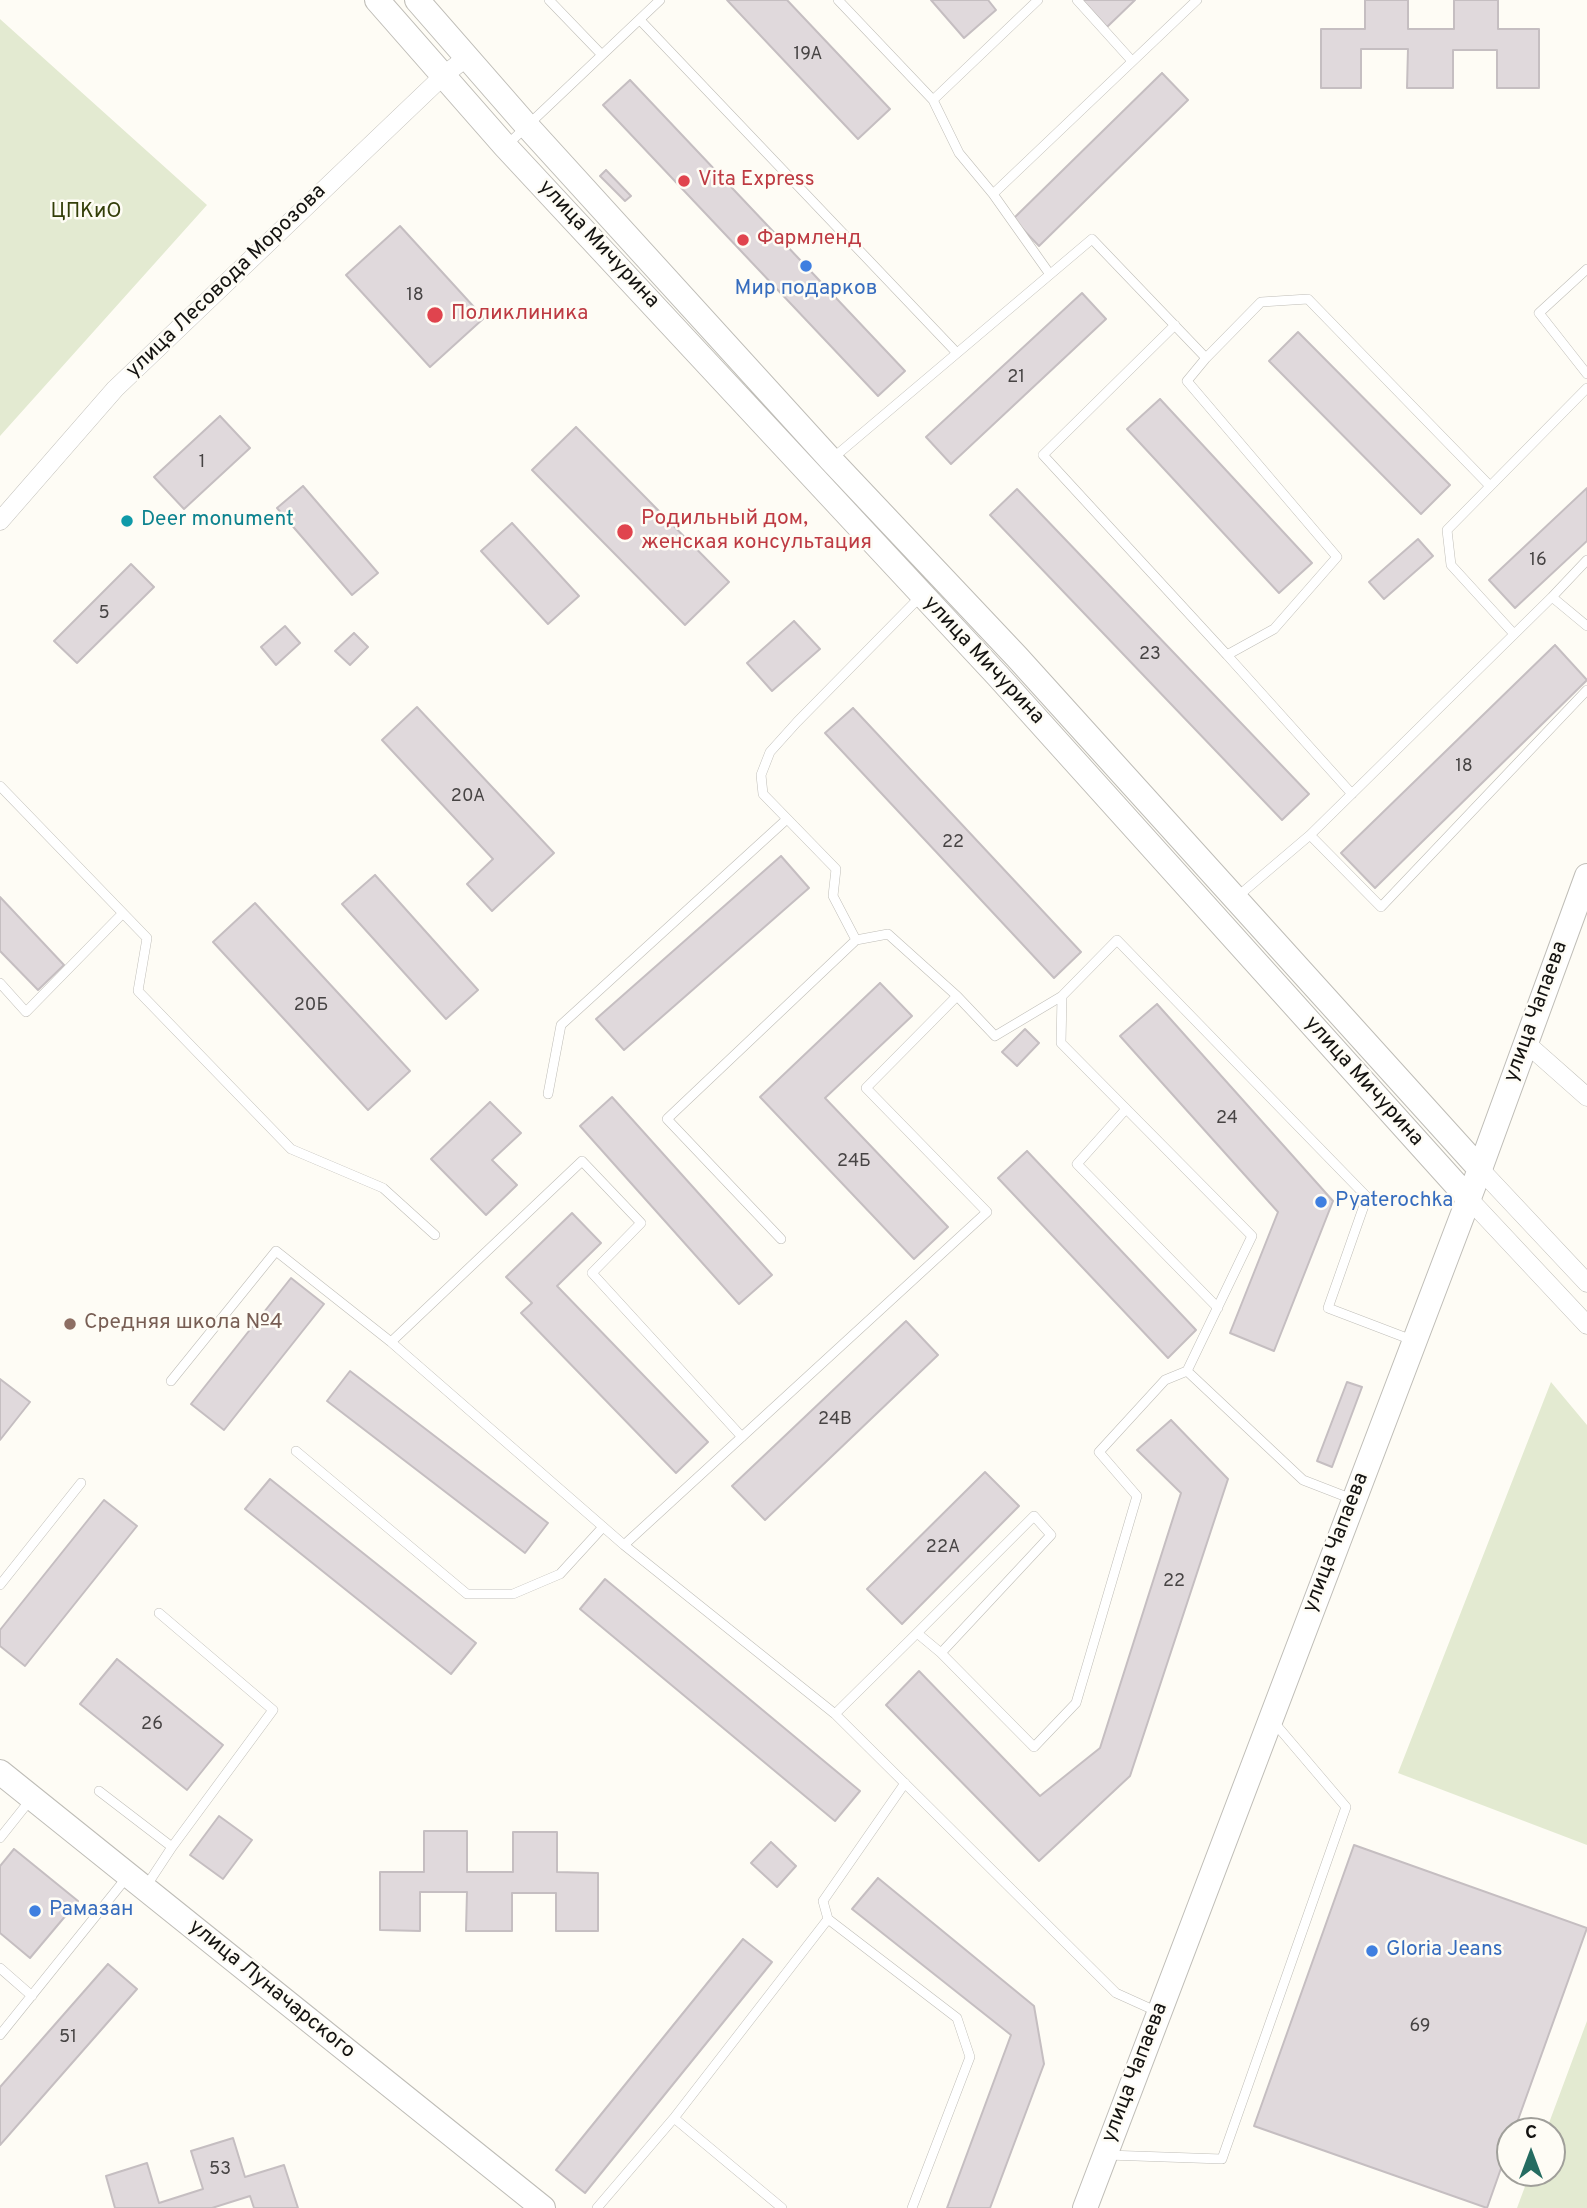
<!DOCTYPE html>
<meta charset="utf-8">
<style>
body{margin:0}
#map{position:relative;width:1587px;height:2208px;overflow:hidden;background:#fefcf5;font-family:Overpass,sans-serif}
canvas{display:block}
.north{position:absolute;left:1496px;top:2117px;width:70px;height:70px;box-sizing:border-box;background:#fefcf5;border:2px solid #a09f9a;border-radius:50%;rotate:0deg;font-size:19px;font-weight:700;line-height:28px;text-align:center;color:#141311}
.north::after{content:'';display:block;margin:auto;width:24px;height:32px;background:#256c61;clip-path:polygon(50% 0,100% 100%,50% 72%,0 100%)}
</style>
<div id="map">
<canvas width="1587" height="2208"></canvas>
<div class="north">С</div>
</div>
<script>
const context = document.querySelector('canvas').getContext('2d');
context.lineJoin = 'round';
function fillPath(path, color) { context.fillStyle = color; context.fill(path, 'evenodd'); }
const shape = rows => new Path2D(rows.map(r => 'M' + r).join(''));
function stroke(path, color, width, dash) { context.strokeStyle = color; context.lineWidth = width; context.lineCap = dash ? 'butt' : 'round'; context.setLineDash(dash || []); context.stroke(path); }
function write(font, color, halo, rows, align = 'center') {
  context.font = font + ' Overpass,sans-serif'; context.lineWidth = 5; context.setLineDash([]); context.textBaseline = 'middle'; context.strokeStyle = halo; context.fillStyle = color; for (const [text, x, y, turn = 0] of rows) {
    context.save(); context.translate(x, y); context.rotate((+turn || 0) * Math.PI / 180); context.textAlign = isNaN(turn) ? turn : align; if (halo) context.strokeText(text, 0, 0); context.fillText(text, 0, 0); context.restore();
  }
}
const green = shape([
 [0,19,207,205,0,436],
 [1551,1382,1587,1425,1587,1845,1398,1773],
 [1587,2021,1587,2208,1517,2208,1530,2173,1552,2173,1552,2131,1546,2131]
]);
const building = shape([
 [727,0,787,0,890,109,858,139,727,0],
 [931,0,988,0,996,10,964,38,931,0],
 [1082,0,1135,0,1107,27,1082,0],
 [1365,0,1408,0,1408,29,1454,29,1454,0,1498,0,1498,29,1539,29,1539,88,1497,88,1497,50,1453,50,1453,88,1407,88,1408,49,1361,49,1361,88,1321,88,1321,29,1365,29,1365,0],
 [1162,73,1188,100,1039,246,1013,219,1162,73],
 [630,80,905,371,878,396,603,105,630,80],
 [606,170,631,196,625,201,600,176,606,170],
 [400,226,484,318,430,367,346,275,400,226],
 [1082,293,1106,319,951,464,926,437,1082,293],
 [1298,332,1450,485,1421,514,1269,361,1298,332],
 [1160,399,1312,563,1279,593,1127,429,1160,399],
 [220,416,250,448,184,509,154,477,220,416],
 [576,427,729,582,685,625,532,470,576,427],
 [303,486,378,573,352,595,277,508,303,486],
 [1587,488,1587,541,1515,608,1489,580,1587,488],
 [1017,489,1309,794,1282,820,990,515,1017,489],
 [512,523,579,596,548,624,481,551,512,523],
 [1418,539,1433,556,1384,599,1369,582,1418,539],
 [131,564,154,587,77,663,54,641,131,564],
 [794,621,820,649,772,691,747,663,794,621],
 [285,626,300,643,276,665,261,647,285,626],
 [354,633,368,647,350,665,335,651,354,633],
 [1555,645,1587,680,1375,888,1341,853,1555,645],
 [417,707,554,853,492,911,467,884,493,859,382,740,417,707],
 [853,708,1081,952,1054,978,825,733,853,708],
 [781,856,809,888,624,1050,596,1019,781,856],
 [375,875,478,990,446,1019,342,904,375,875],
 [0,897,64,965,38,990,0,951,0,897],
 [255,903,410,1071,368,1110,213,942,255,903],
 [880,983,912,1016,825,1098,948,1227,914,1259,760,1097,880,983],
 [1157,1004,1333,1201,1274,1351,1230,1333,1278,1212,1120,1036,1157,1004],
 [1025,1029,1039,1043,1017,1066,1002,1052,1025,1029],
 [612,1097,772,1275,739,1304,580,1126,612,1097],
 [490,1102,521,1133,492,1160,517,1185,486,1215,431,1159,490,1102],
 [1027,1151,1196,1330,1168,1358,998,1178,1027,1151],
 [572,1213,601,1243,557,1286,708,1442,676,1473,521,1313,532,1303,506,1277,572,1213],
 [291,1278,324,1304,224,1430,191,1404,291,1278],
 [906,1321,938,1355,765,1520,732,1486,906,1321],
 [350,1371,548,1523,525,1553,327,1401,350,1371],
 [0,1379,30,1402,0,1440,0,1379],
 [1347,1382,1362,1387,1332,1467,1317,1461,1347,1382],
 [1171,1420,1228,1479,1130,1776,1039,1861,886,1705,919,1671,1040,1796,1100,1748,1181,1493,1137,1450,1171,1420],
 [985,1472,1019,1506,902,1624,867,1589,985,1472],
 [270,1479,476,1643,451,1674,245,1509,270,1479],
 [104,1500,137,1526,25,1666,0,1646,0,1630,104,1500],
 [605,1579,860,1791,835,1821,580,1609,605,1579],
 [117,1659,223,1745,187,1790,80,1704,117,1659],
 [219,1816,252,1840,223,1879,190,1855,219,1816],
 [424,1831,467,1831,467,1872,513,1872,513,1832,557,1832,557,1872,598,1873,598,1931,556,1931,556,1893,512,1893,512,1931,466,1931,467,1892,420,1892,420,1931,380,1930,380,1872,424,1872,424,1831],
 [771,1842,796,1866,777,1887,751,1863,771,1842],
 [1354,1845,1587,1928,1514,2131,1510,2131,1510,2143,1487,2208,1254,2126,1354,1845],
 [14,1849,78,1901,30,1958,0,1933,0,1866,14,1849],
 [878,1878,1034,2006,1044,2064,990,2208,947,2208,1011,2035,852,1909,878,1878],
 [743,1939,772,1962,585,2193,556,2170,743,1939],
 [108,1964,137,1989,0,2145,0,2087,108,1964],
 [233,2138,245,2177,284,2165,298,2208,254,2208,250,2196,212,2208,115,2208,106,2176,147,2163,159,2203,203,2189,191,2151,233,2138]
]);
const lane = shape([
 [549,0,602,55],
 [838,0,933,100,959,153,993,194],
 [1077,0,1132,61],
 [640,20,956,352],
 [933,100,1038,0],
 [507,145,660,0],
 [1587,269,1539,313,1587,374],
 [1049,273,993,194,1197,0],
 [1175,325,1043,455,1227,655,1274,629,1337,557,1187,381,1206,358],
 [833,458,1092,239,1206,358,1261,302,1308,299,1490,486],
 [1587,560,1552,597,1587,626],
 [1514,634,1451,565,1447,530,1587,388],
 [1227,655,1352,794],
 [0,786,147,938,138,991,291,1149,383,1188,435,1235],
 [1310,835,1552,597],
 [1237,897,1310,835,1381,907,1587,690],
 [856,940,833,896,836,869,763,794,761,775,770,752,797,722,921,596],
 [0,983,26,1012,123,913],
 [548,1094,561,1025,787,819],
 [1126,1109,1077,1164,1218,1308],
 [781,1239,667,1119,856,940,888,934,957,996],
 [171,1381,276,1251,391,1342],
 [296,1451,467,1594,513,1594,560,1574,603,1527],
 [1352,1499,1303,1480,1187,1371,1252,1236,1061,1043,1062,996,1117,940,1367,1197,1328,1308,1412,1340],
 [624,1545,391,1342,582,1161,641,1223,592,1273,742,1437],
 [0,1585,81,1483],
 [159,1613,273,1710,172,1847],
 [917,1633,1034,1516,1051,1535,941,1653],
 [835,1714,624,1545,987,1212,866,1088,957,996,995,1036,1062,996],
 [905,1783,823,1901,828,1919,957,2018,970,2057,912,2208],
 [99,1791,172,1847,145,1888],
 [0,1838,31,1799],
 [0,1968,32,1996],
 [1158,2012,1116,1993,835,1714,917,1633,941,1653,1034,1747,1076,1703,1137,1496,1099,1452,1165,1380,1187,1371],
 [0,2035,127,1877],
 [674,2118,828,1919],
 [1107,2155,1222,2159,1346,1807,1272,1720],
 [597,2208,674,2118,782,2208]
]);
const street = shape([
 [0,521,115,389,443,76,467,57],
 [1526,1043,1587,1097],
 [1480,1169,1587,1283],
 [1469,1199,1587,1325]
]);
const secondary = shape([
 [377,0,505,146,998,676,1469,1199],
 [417,0,527,126,831,460,1017,657,1480,1169],
 [0,1772,543,2208],
 [1085,2208,1480,1169,1587,876]
]);
const markers = [
 [684,181,7,"#e0444e"],
 [743,240,7,"#e0444e"],
 [806,266,7,"#3f7fe0"],
 [435,315,9,"#e0444e"],
 [127,521,7,"#0f9aa8"],
 [625,532,9,"#e0444e"],
 [1321,1202,7,"#3f7fe0"],
 [70,1324,7,"#8d6e63"],
 [35,1911,7,"#3f7fe0"],
 [1372,1951,7,"#3f7fe0"]
];
const numberNames = [
 ["19А",808,55],
 ["18",415,296],
 ["21",1016,378],
 ["1",202,463],
 ["16",1538,561],
 ["5",104,614],
 ["23",1150,655],
 ["18",1464,767],
 ["20А",468,797],
 ["22",953,843],
 ["20Б",311,1006],
 ["24",1227,1119],
 ["24Б",854,1162],
 ["24В",835,1420],
 ["22А",943,1548],
 ["22",1174,1582],
 ["26",152,1725],
 ["69",1420,2027],
 ["51",68,2038],
 ["53",220,2170]
];
const healthNames = [
 ["Vita Express",698,181],
 ["Фармленд",757,240],
 ["Поликлиника",451,315],
 ["Родильный дом,",641,520],
 ["женская консультация",641,544]
];
const parkNames = [
 ["ЦПКиО",86,213]
];
const streetNames = [
 ["улица Мичурина",598,245,47],
 ["улица Лесовода Морозова",227,282,-44],
 ["улица Мичурина",983,661,47],
 ["улица Чапаева",1537,1012,-70],
 ["улица Мичурина",1363,1082,48],
 ["улица Чапаева",1337,1543,-69],
 ["улица Луначарского",271,1990,39],
 ["улица Чапаева",1136,2073,-69]
];
const shopNames = [
 ["Мир подарков",806,290,"center"],
 ["Pyaterochka",1335,1202],
 ["Рамазан",49,1911],
 ["Gloria Jeans",1386,1951]
];
const cultureNames = [
 ["Deer monument",141,521]
];
const educationNames = [
 ["Средняя школа №4",84,1324]
];
fillPath(green, '#e3ead1');
fillPath(building, '#e0d9dc');
stroke(building, '#c5bec1', 2);
stroke(lane, '#bfbdb7', 10);
stroke(street, '#bfbdb7', 19);
stroke(secondary, '#bfbdb7', 26);
stroke(lane, '#fff', 9);
stroke(street, '#fff', 18);
stroke(secondary, '#fff', 24);
for (const [x, y, r, color] of markers) { const dot = new Path2D(); dot.arc(x, y, r, 0, 2 * Math.PI); context.fillStyle = color; context.fill(dot); stroke(dot, '#fefcf5', 2.5); }
write('18px', '#474444', null, numberNames);
write('21px', '#be3a42', '#fefcf5', healthNames, 'left');
write('21px', '#333e09', '#fefcf5', parkNames);
write('21px', '#141311', '#fefcf5', streetNames);
write('21px', '#366cbe', '#fefcf5', shopNames, 'left');
write('21px', '#0d838f', '#fefcf5', cultureNames, 'left');
write('21px', '#785e54', '#fefcf5', educationNames, 'left');
</script>
